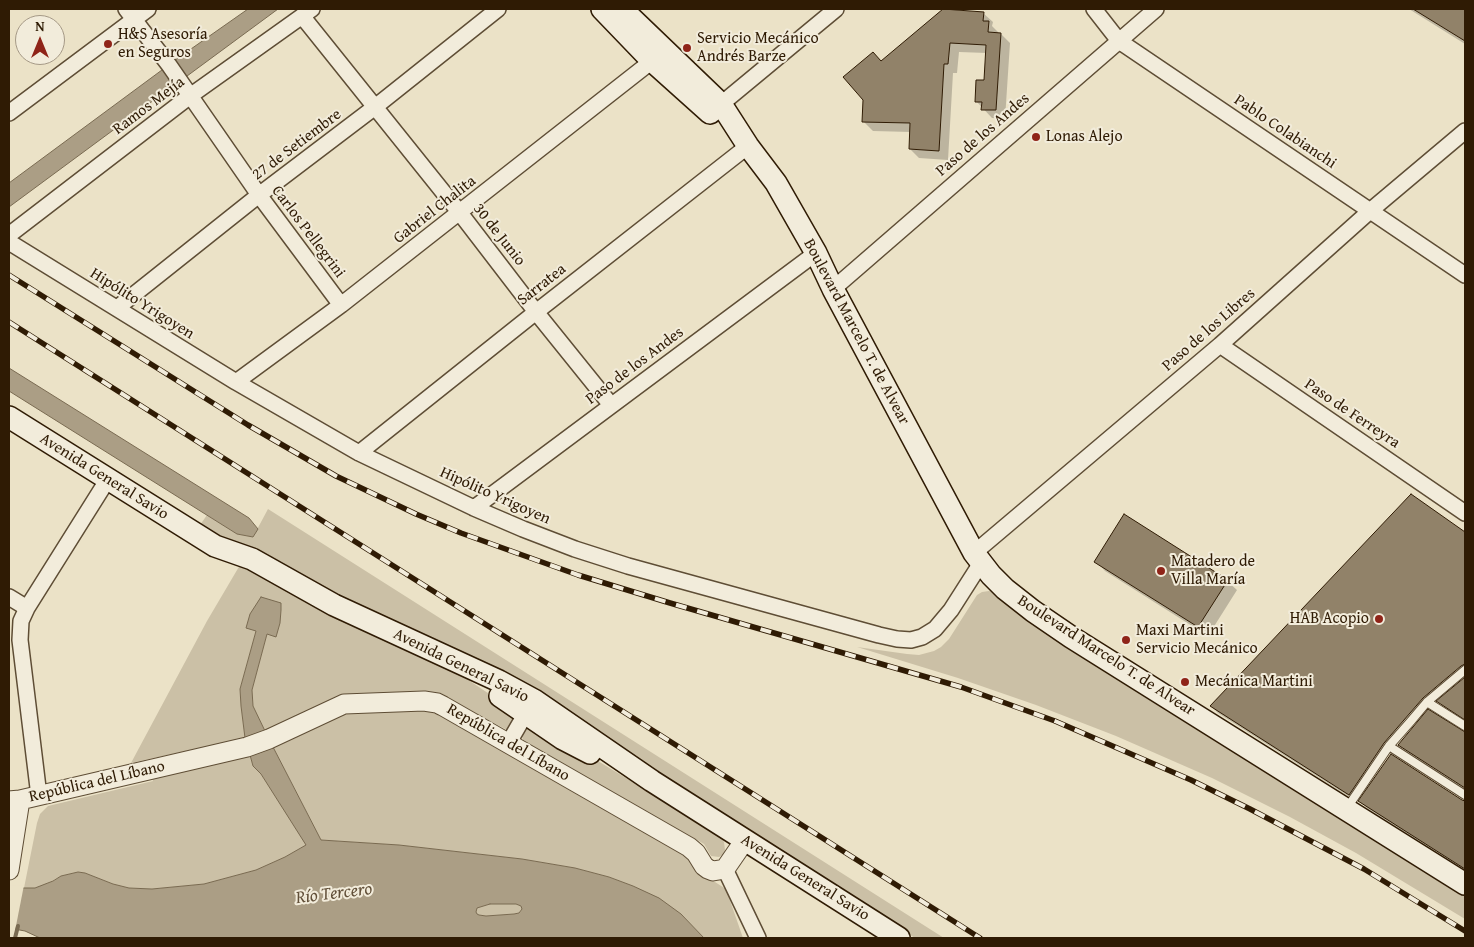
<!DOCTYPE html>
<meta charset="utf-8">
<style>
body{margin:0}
#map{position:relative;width:1474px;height:947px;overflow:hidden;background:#ebe2c7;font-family:"Gentium Book Plus",serif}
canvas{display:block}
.frame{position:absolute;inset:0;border:10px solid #2f1b04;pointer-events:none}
.north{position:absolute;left:15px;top:15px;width:50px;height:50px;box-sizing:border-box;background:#f2ecdb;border:1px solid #a49885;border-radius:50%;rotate:0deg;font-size:14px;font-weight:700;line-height:20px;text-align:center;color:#2f1b04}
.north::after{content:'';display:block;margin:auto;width:18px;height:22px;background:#8f2418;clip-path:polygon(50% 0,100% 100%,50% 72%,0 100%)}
</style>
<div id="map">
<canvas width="1474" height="947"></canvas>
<div class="frame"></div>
<div class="north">N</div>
</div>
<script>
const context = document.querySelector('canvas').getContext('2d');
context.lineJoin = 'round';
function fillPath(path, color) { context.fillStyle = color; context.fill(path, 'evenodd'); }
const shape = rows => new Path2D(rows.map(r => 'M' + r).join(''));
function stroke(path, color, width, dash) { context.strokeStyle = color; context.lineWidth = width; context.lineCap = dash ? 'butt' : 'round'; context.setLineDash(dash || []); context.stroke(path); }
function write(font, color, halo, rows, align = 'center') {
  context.font = font + ' "Gentium Book Plus",serif'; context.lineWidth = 4; context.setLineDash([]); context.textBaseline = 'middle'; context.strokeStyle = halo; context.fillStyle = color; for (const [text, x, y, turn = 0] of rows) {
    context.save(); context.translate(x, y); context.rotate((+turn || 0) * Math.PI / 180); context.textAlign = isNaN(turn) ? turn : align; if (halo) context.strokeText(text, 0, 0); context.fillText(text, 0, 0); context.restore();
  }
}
const green = shape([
 [268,509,944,938,915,938,750,831,231,544,200,525,207,515,237,534,253,537],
 [240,565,309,600,401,642,467,679,513,710,517,716,509,729,507,730,447,698,339,696,265,731,253,706,252,690,267,634,276,636,280,623,281,603,246,627,256,631,240,689,241,706,245,738,131,763,207,621],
 [989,591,994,592,1465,892,1465,919,1356,853,1290,817,1212,778,1116,736,1036,705,958,678,857,647,907,654,919,655,934,651,941,647,949,639,977,595,982,592],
 [419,709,439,713,687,857,696,870,726,889,743,938,704,938,681,914,633,886,609,877,575,868,522,859,399,845,321,840,273,747,346,712],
 [528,725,593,758,715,832,721,837,724,842,725,850,724,854,719,857,711,856,704,844,523,741,522,735],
 [250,755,253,766,261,774,307,845,285,857,256,870,204,884,152,889,129,888,113,884,85,873,78,872,61,876,43,886,35,888,24,888,37,823,40,814,48,806,153,781,152,777],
 [490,904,516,904,521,906,522,909,519,913,514,914,486,916,479,915,477,914,476,912,477,908]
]);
const water = shape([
 [248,9,278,9,183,79,171,63,248,9],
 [166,67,177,83,9,207,9,183,166,67],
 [9,368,249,518,258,529,253,537,237,534,9,391,9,368],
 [261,597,281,603,281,610,280,623,276,637,267,634,252,690,253,706,265,731,245,738,241,706,240,689,256,631,246,628,250,614,261,597],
 [273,747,321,840,399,845,522,859,575,868,609,877,633,886,659,898,681,914,704,938,40,938,25,931,9,928,9,888,35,888,53,881,61,876,78,872,85,873,113,884,129,888,152,889,204,884,256,870,285,857,306,845,261,774,253,766,250,755,273,747],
 [490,904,516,904,521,906,522,909,519,913,514,914,486,916,479,915,477,914,476,912,477,908,490,904]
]);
const pier = shape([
 [24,885,15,931,9,931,9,886]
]);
const shadow = shape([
 [1409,9,1465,9,1465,44],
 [983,13,993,22,992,26,998,32,998,34,1001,34,1010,43,1005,119,992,118,976,101,985,82,987,53,959,52,957,73,953,73,948,160,919,158,910,149,911,132,873,131,863,121,882,63],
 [1411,496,1465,533,1465,675,1430,705,1391,750,1356,801,1218,713,1211,706],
 [1096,561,1227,581,1237,590,1208,636,1105,571],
 [1465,679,1465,721,1445,708,1438,701],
 [1462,732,1465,732,1465,790,1406,751,1399,745],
 [1360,801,1465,802,1465,871,1367,808]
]);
const stream = shape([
 [15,938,18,926]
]);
const building = shape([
 [943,9,984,12,983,21,989,21,988,32,1001,33,996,110,981,110,982,102,975,102,976,80,984,80,986,45,950,43,948,64,944,64,939,151,909,149,910,123,862,122,863,100,843,77,873,52,881,61,943,9],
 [1413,9,1465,9,1465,41,1413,9],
 [1411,494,1465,532,1465,664,1461,666,1423,698,1384,743,1349,795,1210,706,1411,494],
 [1124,514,1228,580,1198,627,1094,562,1124,514],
 [1465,677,1465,720,1436,701,1465,677],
 [1428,709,1465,732,1465,788,1398,745,1428,709],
 [1391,754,1462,800,1465,801,1465,869,1358,801,1391,754]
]);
const service = shape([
 [1427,702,1465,726],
 [1389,746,1465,795],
 [1347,808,1389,746,1411,721,1427,702,1465,670]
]);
const minor = shape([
 [126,9,169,65,259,195,341,305],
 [1094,9,1119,41,1465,275],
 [302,16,460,213,536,312,611,405],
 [714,110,836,9],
 [9,113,148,9],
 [9,235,190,96,312,9],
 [9,242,236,382,359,453,474,508,523,529,575,549,628,566,879,635,897,639,911,640,922,637,935,629,951,610,981,563],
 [833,289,1156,9],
 [117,308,259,195,375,107,498,9],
 [1220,345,1465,513],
 [236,382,341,305,652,61],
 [359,453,536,312,748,146],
 [474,508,816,253],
 [974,553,1220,345,1370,211,1465,131],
 [9,597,27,608],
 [508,744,530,706],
 [39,796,20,640,21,621,27,608,108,479],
 [725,869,758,938]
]);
const tertiary = shape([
 [9,801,20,800,247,747,269,739,344,704,424,701,437,703,443,706,689,847,696,853,704,866,708,869,713,871,725,869,745,840],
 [9,870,20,800]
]);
const secondary = shape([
 [602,9,652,61,710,113],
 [622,9,721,104,748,146,776,183,816,253,833,289,974,553,991,575,1005,589,1033,611,1071,637,1465,884],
 [9,417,215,546,252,559,334,605,499,681,534,700,652,781,899,938],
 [500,696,563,739,590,753]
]);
const rail = shape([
 [9,275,248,425,336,476,416,514,461,533,578,575,670,603,961,687,1055,721,1191,780,1250,809,1364,869,1465,931],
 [9,322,980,938]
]);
const markers = [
 [108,44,5,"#8f2418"],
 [687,48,5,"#8f2418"],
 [1036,137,5,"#8f2418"],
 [1161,571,5,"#8f2418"],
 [1379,619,5,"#8f2418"],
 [1126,640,5,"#8f2418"],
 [1185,682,5,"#8f2418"]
];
const poiNames = [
 ["H&S Asesoría",118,35],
 ["en Seguros",118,53],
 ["Servicio Mecánico",697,39],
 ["Andrés Barze",697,57],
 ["Lonas Alejo",1046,137],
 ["Matadero de",1171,562],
 ["Villa María",1171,580],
 ["HAB Acopio",1369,619,"right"],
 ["Maxi Martini",1136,631],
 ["Servicio Mecánico",1136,649],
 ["Mecánica Martini",1195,682]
];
const streetNames = [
 ["Ramos Mejía",149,106,-37],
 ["Pablo Colabianchi",1285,132,34],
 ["Paso de los Andes",983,135,-41],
 ["27 de Setiembre",297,145,-37],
 ["Gabriel Chalita",435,210,-38],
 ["Carlos Pellegrini",308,232,53],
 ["30 de Junio",499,235,52],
 ["Sarratea",542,285,-38],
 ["Hipólito Yrigoyen",142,304,32],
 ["Paso de los Libres",1209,330,-41],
 ["Boulevard Marcelo T. de Alvear",856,332,62],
 ["Paso de los Andes",635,366,-37],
 ["Paso de Ferreyra",1352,414,34],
 ["Avenida General Savio",104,477,32],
 ["Hipólito Yrigoyen",495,496,24],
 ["Boulevard Marcelo T. de Alvear",1106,656,33],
 ["Avenida General Savio",461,666,26],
 ["República del Líbano",508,743,30],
 ["República del Líbano",97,782,-13],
 ["Avenida General Savio",805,878,32]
];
const waterNames = [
 ["Río Tercero",334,894,-7]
];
fillPath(green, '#cbc0a6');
fillPath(water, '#ab9e85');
stroke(water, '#796a51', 1);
fillPath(pier, '#ebe2c7');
fillPath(shadow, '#0003');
stroke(stream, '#796a51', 4);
fillPath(building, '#918269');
stroke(building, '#2f1b04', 1);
stroke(service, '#5e4d35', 10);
stroke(minor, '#5e4d35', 18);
stroke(tertiary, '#5e4d35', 21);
stroke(secondary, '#2f1b04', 24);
stroke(service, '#f2ecdb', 8);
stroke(minor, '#f2ecdb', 15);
stroke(tertiary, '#f2ecdb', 19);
stroke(secondary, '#f2ecdb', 21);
stroke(rail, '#2f1b04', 5.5);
stroke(rail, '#f2ecdb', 4, [11]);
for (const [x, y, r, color] of markers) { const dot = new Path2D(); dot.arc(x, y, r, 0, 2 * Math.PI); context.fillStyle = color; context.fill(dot); stroke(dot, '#f2ecdb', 2); }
write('16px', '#2f1b04', '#f2ecdb', poiNames, 'left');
write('16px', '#2f1b04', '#f2ecdb', streetNames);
write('italic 18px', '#614f38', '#f2ecdb', waterNames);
</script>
